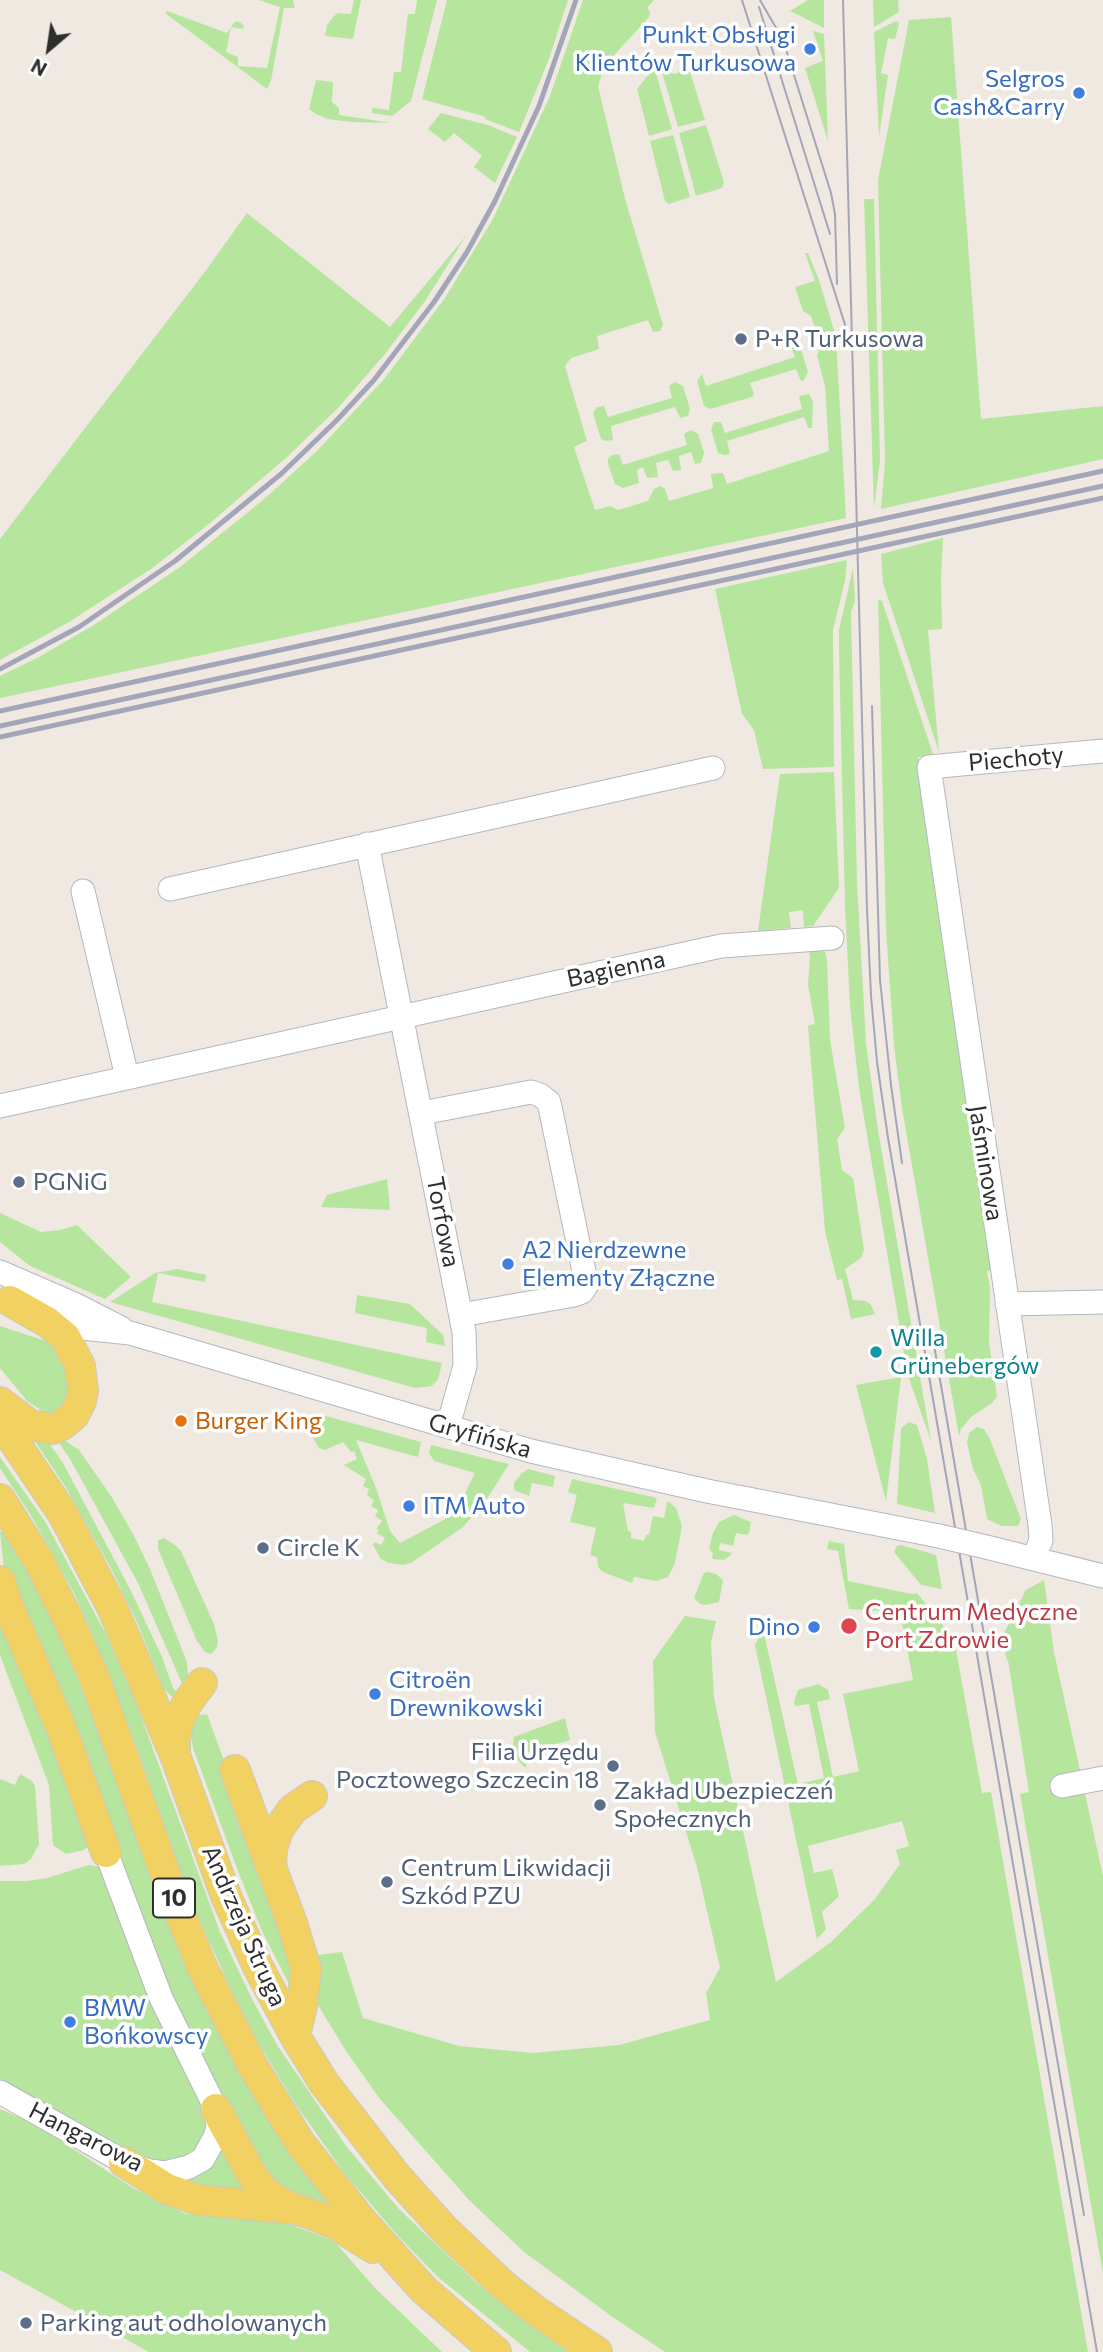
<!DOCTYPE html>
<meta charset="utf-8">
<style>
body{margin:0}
#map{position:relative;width:1103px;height:2352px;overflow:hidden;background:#efe9e1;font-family:Commissioner,sans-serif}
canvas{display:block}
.north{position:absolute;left:14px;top:14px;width:70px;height:70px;-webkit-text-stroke:5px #fff;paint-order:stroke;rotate:209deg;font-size:19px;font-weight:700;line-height:28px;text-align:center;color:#2e2e2e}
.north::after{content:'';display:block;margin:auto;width:24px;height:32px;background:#2e2e2e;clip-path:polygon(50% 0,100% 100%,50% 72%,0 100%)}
</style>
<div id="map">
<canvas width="1103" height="2352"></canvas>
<div class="north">N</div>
</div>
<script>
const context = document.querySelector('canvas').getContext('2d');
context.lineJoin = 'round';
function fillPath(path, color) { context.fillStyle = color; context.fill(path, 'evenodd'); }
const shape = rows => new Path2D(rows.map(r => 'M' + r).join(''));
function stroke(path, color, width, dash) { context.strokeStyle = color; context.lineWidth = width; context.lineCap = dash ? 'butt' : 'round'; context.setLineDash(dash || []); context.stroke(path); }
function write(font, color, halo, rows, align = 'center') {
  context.font = font + ' Commissioner,sans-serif'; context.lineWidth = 7; context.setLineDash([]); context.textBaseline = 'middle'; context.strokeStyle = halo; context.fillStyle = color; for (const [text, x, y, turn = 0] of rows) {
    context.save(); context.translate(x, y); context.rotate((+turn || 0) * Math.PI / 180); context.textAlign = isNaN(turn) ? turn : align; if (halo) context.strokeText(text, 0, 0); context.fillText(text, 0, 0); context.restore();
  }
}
const green = shape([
 [259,0,293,0,295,8,284,8,271,81,267,89,165,13,167,11,227,33,233,24,237,21,241,23,244,26,243,29,231,27,226,52,238,57,238,66,267,68,280,7],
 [354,0,361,0,353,39,325,36,327,25,333,17,338,13,351,14],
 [417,0,437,0,411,101,392,116,372,113,372,108,389,110,394,72,401,72,408,14,415,14],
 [447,0,568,0,549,59,519,132,490,121,485,119,486,117,422,99],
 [583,0,654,0,647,8,650,12,649,17,605,65,598,86,625,199,663,325,660,331,653,332,648,320,597,336,599,349,571,358,565,366,587,441,574,447,595,510,610,506,618,510,648,501,654,489,660,486,665,489,669,501,713,488,711,474,723,473,727,484,829,451,825,386,817,355,821,346,811,316,803,311,795,287,815,281,805,253,808,253,819,280,836,337,846,518,0,698,0,676,39,657,94,625,180,567,263,500,317,451,385,378,445,298,493,219,550,96],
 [808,0,824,0,824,28,790,11],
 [873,0,898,0,899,12,874,27],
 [951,17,981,419,1103,406,1103,459,881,509,885,461,878,180,909,20],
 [896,21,899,23,895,39,888,38,881,73,888,75,879,137,874,32],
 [813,31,824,34,828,141,805,68,823,61],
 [661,61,669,72,674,74,689,69,705,120,678,127,659,62],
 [653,69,655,70,672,129,649,136,637,89],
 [316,80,333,82,332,102,339,108,339,115,391,123,351,122,328,119,316,114,309,109],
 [441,113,488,125,517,137,495,183,474,167,482,156,454,133,445,142,428,129],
 [706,125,724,182,722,188,696,196,679,133],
 [673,135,690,197,669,204,665,201,650,141],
 [864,199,874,199,880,461,874,508],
 [247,213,390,327,466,236,425,301,385,354,338,408,288,456,209,524,151,569,69,622,0,660,0,539,204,273],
 [791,346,798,347,802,352,808,372,804,380,801,381,796,369,750,383,754,394,752,397,710,409,704,406,697,381,702,374,706,386,795,357],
 [675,382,683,386,690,409,688,416,680,418,675,407,611,426,613,440,606,441,601,439,593,413,597,407,604,406,608,417,672,398,669,386],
 [809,394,813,402,812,428,808,428,804,417,727,441,730,454,724,455,718,453,711,429,714,422,721,422,725,433,802,409,799,396],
 [691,430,698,434,704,453,701,463,695,464,691,452,679,456,681,470,673,471,668,460,656,463,658,477,647,478,643,467,637,470,639,483,623,488,615,484,608,464,608,459,612,455,619,454,623,465,687,445,684,434],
 [943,538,941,578,942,629,928,630,939,752,883,583,881,554],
 [847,560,845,581,833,630,834,767,763,769,754,730,742,714,715,589],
 [853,568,855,601,851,612,857,883,866,1043,878,1130,931,1441,908,1376,859,1088,850,1006,845,905,839,649,839,630],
 [878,600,882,601,934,757,918,757,994,1270,987,1271,990,1288,989,1343,997,1397,992,1403,971,1417,961,1429,959,1436,902,1108,894,1046,886,929],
 [834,772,839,888,813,926,804,927,803,910,789,912,791,928,758,931,780,774],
 [809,947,825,952,827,960,830,1040,845,1128,837,1139,842,1170,853,1178,864,1250,861,1258,845,1269,853,1300,866,1301,871,1305,875,1314,851,1319,842,1279,837,1280,825,1231,808,1026,815,1024,808,985,810,957],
 [387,1179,390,1210,321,1207,327,1195],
 [0,1213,41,1232,60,1230,77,1225,131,1277,105,1299,30,1266,0,1242],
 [177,1269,206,1275,205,1282,158,1273,152,1302,442,1363,438,1379,432,1386,415,1388,110,1302,155,1273],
 [357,1295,410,1304,443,1335,445,1346,426,1342,427,1328,355,1313],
 [0,1326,46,1341,69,1357,71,1402,45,1418,41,1410,28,1402,0,1368],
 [901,1377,886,1501,856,1385],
 [315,1413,421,1442,418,1457,356,1440,376,1488,390,1531,400,1543,455,1514,475,1473,434,1461,429,1453,431,1445,509,1464,485,1502,463,1527,411,1563,403,1565,389,1563,381,1559,373,1545,375,1542,381,1545,385,1538,377,1533,379,1530,376,1529,382,1521,375,1516,378,1510,371,1506,374,1500,367,1495,369,1489,363,1486,366,1479,344,1465,357,1459,354,1451,351,1452,343,1442,325,1450,319,1448,312,1436,311,1428],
 [909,1422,917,1425,927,1459,935,1513,897,1504,901,1428],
 [977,1427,984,1429,989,1437,1021,1519,1018,1526,1002,1526,987,1519,981,1485,973,1469,967,1443,969,1433],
 [44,1436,63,1463,131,1591,162,1657,173,1688,178,1694,171,1696,164,1689,137,1622,112,1570,65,1486,34,1440],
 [57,1440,64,1440,79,1450,111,1496,133,1534,150,1569,187,1662,188,1676,184,1688,138,1583,70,1459],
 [0,1457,46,1523,107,1636,135,1700,220,1932,252,1999,277,2045,346,2146,399,2209,479,2285,568,2352,530,2352,438,2277,399,2237,345,2174,296,2105,248,2026,208,1939,188,1892,132,1734,90,1628,73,1591,32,1517,0,1468],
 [528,1469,555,1476,553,1487,532,1483,529,1496,514,1490,514,1483,521,1474],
 [572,1479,657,1498,654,1508,623,1503,628,1531,631,1532,631,1538,644,1541,646,1535,649,1535,653,1516,664,1518,667,1502,669,1502,676,1508,682,1526,675,1563,668,1577,656,1581,634,1577,632,1583,603,1572,598,1567,597,1557,590,1555,596,1528,570,1522,577,1495,568,1492],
 [734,1515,751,1522,749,1533,747,1535,736,1533,733,1546,720,1543,719,1550,732,1553,731,1555,724,1560,714,1559,712,1558,713,1553,709,1549,713,1533,719,1522],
 [0,1532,6,1532,32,1577,66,1648,188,1971,207,2011,257,2102,297,2162,341,2217,273,2189,186,2031,4,1571],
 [164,1538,175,1545,181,1551,214,1624,218,1642,217,1647,211,1654,205,1652,197,1641,158,1549,158,1540],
 [829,1541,844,1544,848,1581,912,1594,917,1593,954,1639,982,1793,991,1792,1088,2352,665,2352,614,2318,524,2252,469,2200,380,2099,346,2051,318,2005,318,1955,342,1952,363,2018,459,2046,533,2053,619,2045,710,2020,706,1993,720,1968,697,1867,655,1732,653,1661,685,1616,716,1621,711,1643,714,1698,776,1982,831,1942,875,1899,900,1864,896,1850,909,1846,902,1821,808,1846,814,1873,832,1869,839,1896,822,1912,826,1929,817,1939,755,1645,763,1629,798,1784,824,1778,809,1704,795,1706,794,1702,798,1690,818,1684,828,1690,830,1699,817,1702,833,1777,859,1771,843,1694,913,1680,900,1612,849,1609,838,1551,827,1549],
 [901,1545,936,1555,942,1589,921,1585,894,1552,897,1546],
 [707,1572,716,1574,723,1580,719,1602,706,1605,700,1604,694,1598,704,1573],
 [1044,1580,1054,1652,1103,1876,1103,2274,1020,1794,1029,1792,1008,1660,1007,1660,1002,1637,1026,1590],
 [0,1603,88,1846,84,1850,66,1854,53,1845,49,1785,0,1655],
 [207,1714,295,1956,291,1988,262,1931,236,1866,193,1748,190,1725,195,1716],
 [565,1718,570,1740,523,1754,527,1767,523,1766,517,1759,513,1747,514,1737],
 [20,1774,32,1781,35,1786,39,1844,31,1859,24,1864,0,1866,0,1779,15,1785],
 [89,1865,101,1867,211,2119,198,2150,179,2164,142,2160,0,2081,0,1881,27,1881,47,1878],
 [0,2109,35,2124,133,2188,186,2214,276,2219,334,2241,376,2289,442,2352,149,2352,0,2270],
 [224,2140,260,2194,164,2179]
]);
const minor = shape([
 [367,844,464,1332,465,1366,448,1426],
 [170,889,713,768],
 [83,891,127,1077],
 [0,1106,721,946,832,938],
 [422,1113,531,1092,540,1095,549,1102,586,1281,586,1286,582,1292,574,1295,461,1315],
 [0,1272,74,1304,121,1328],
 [1007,1304,1103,1302],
 [46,1315,82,1328,130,1333,531,1451,707,1491,939,1536],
 [986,1547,1103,1576],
 [1034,1558,1041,1540,1040,1525,929,767,1103,751],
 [1062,1786,1103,1778],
 [0,2092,124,2162,150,2171,165,2173,189,2167,203,2159,215,2137,218,2127,216,2109,161,1998,106,1852]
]);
const major = shape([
 [0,1402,30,1425,53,1429,62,1425,74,1415,81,1401,83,1391,80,1366,65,1337,47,1322,10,1301],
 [0,1421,63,1514,112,1607,175,1755,226,1896,258,1967,295,2036,324,2083,397,2177,444,2229,503,2285,536,2311,597,2352],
 [0,1499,40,1563,70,1623,95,1679,175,1901,202,1967,252,2065,300,2143,361,2220,424,2290,496,2352],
 [0,1581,9,1608,62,1730,106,1852],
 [175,1755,175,1740,178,1723,187,1703,202,1683],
 [235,1770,292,1923,306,1969,302,2006,295,2036],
 [271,1868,272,1848,279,1828,293,1809,312,1796],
 [216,2109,252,2175,263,2189,274,2199,292,2208],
 [124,2162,167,2189,199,2200,295,2209,308,2213,335,2224,373,2248]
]);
const tram = shape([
 [742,0,847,331],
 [760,0,783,40,831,193,835,214,837,284],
 [843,0,867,909,871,996,877,1062,888,1138,1097,2352],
 [759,7,830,234],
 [872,706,880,980,891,1085,902,1163],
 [933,1339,1084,2215]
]);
const rail = shape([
 [0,669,79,627,175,561,281,474,336,421,374,380,434,302,467,252,495,201,539,106,576,0],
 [0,711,1103,471],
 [0,726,1103,486],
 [0,737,1103,498]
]);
const minorBridge = shape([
 [939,1536,986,1547]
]);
const markers = [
 [810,49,7,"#3f7fe0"],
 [1079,93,7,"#3f7fe0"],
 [741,339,7,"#5c6f8a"],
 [19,1182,7,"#5c6f8a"],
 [508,1264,7,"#3f7fe0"],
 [876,1352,7,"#0f9aa8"],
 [181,1421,7,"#e8710a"],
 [409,1506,7,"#3f7fe0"],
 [263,1548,7,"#5c6f8a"],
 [849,1626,9,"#e0444e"],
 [814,1627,7,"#3f7fe0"],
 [375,1694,7,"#3f7fe0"],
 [613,1766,7,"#5c6f8a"],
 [600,1805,7,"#5c6f8a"],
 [387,1882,7,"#5c6f8a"],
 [70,2022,7,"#3f7fe0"],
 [26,2323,7,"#5c6f8a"]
];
const shields = [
 [174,1898,42]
];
const shieldNames = [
 ["10",174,1898]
];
const shopNames = [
 ["Punkt Obsługi",796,35,"right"],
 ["Klientów Turkusowa",796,63,"right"],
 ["Selgros",1065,79,"right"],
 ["Cash&Carry",1065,107,"right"],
 ["A2 Nierdzewne",522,1250],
 ["Elementy Złączne",522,1278],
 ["ITM Auto",423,1506],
 ["Dino",800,1627,"right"],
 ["Citroën",389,1680],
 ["Drewnikowski",389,1708],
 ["BMW",84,2008],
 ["Bońkowscy",84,2036]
];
const serviceNames = [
 ["P+R Turkusowa",755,339],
 ["PGNiG",33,1182],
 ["Circle K",277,1548],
 ["Filia Urzędu",599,1752,"right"],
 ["Pocztowego Szczecin 18",599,1780,"right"],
 ["Zakład Ubezpieczeń",614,1791],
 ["Społecznych",614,1819],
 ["Centrum Likwidacji",401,1868],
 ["Szkód PZU",401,1896],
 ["Parking aut odholowanych",40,2323]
];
const streetNames = [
 ["Piechoty",1016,759,-5],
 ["Bagienna",616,969,-12],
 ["Jaśminowa",986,1163,81],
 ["Torfowa",443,1222,79],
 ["Gryfińska",480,1436,16],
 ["Andrzeja Struga",244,1926,66],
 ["Hangarowa",86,2137,27]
];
const cultureNames = [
 ["Willa",890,1338],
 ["Grünebergów",890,1366]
];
const foodNames = [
 ["Burger King",195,1421]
];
const healthNames = [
 ["Centrum Medyczne",865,1612],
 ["Port Zdrowie",865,1640]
];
fillPath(green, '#b6e59e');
stroke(minor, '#b4b7c1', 25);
stroke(major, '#c9c9c9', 32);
stroke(minor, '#fff', 23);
stroke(major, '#f2d163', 30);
stroke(tram, '#a3a6b8', 2);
stroke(rail, '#a3a6b8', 5);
stroke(minorBridge, '#b4b7c1', 25, []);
stroke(minorBridge, '#fff', 23);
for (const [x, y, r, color] of markers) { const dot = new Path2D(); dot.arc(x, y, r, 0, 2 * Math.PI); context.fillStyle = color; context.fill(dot); stroke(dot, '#fff', 2.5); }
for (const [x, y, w] of shields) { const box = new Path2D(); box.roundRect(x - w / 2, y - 19.5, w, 39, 5); context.fillStyle = '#fff'; context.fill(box); stroke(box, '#2e2e2e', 2); }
write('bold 23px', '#2e2e2e', null, shieldNames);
write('24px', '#366cbe', '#fff', shopNames, 'left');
write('24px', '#4e5e75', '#fff', serviceNames, 'left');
write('24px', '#2e2e2e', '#fff', streetNames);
write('24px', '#0d838f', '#fff', cultureNames, 'left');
write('24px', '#c56008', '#fff', foodNames, 'left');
write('24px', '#be3a42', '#fff', healthNames, 'left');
</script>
